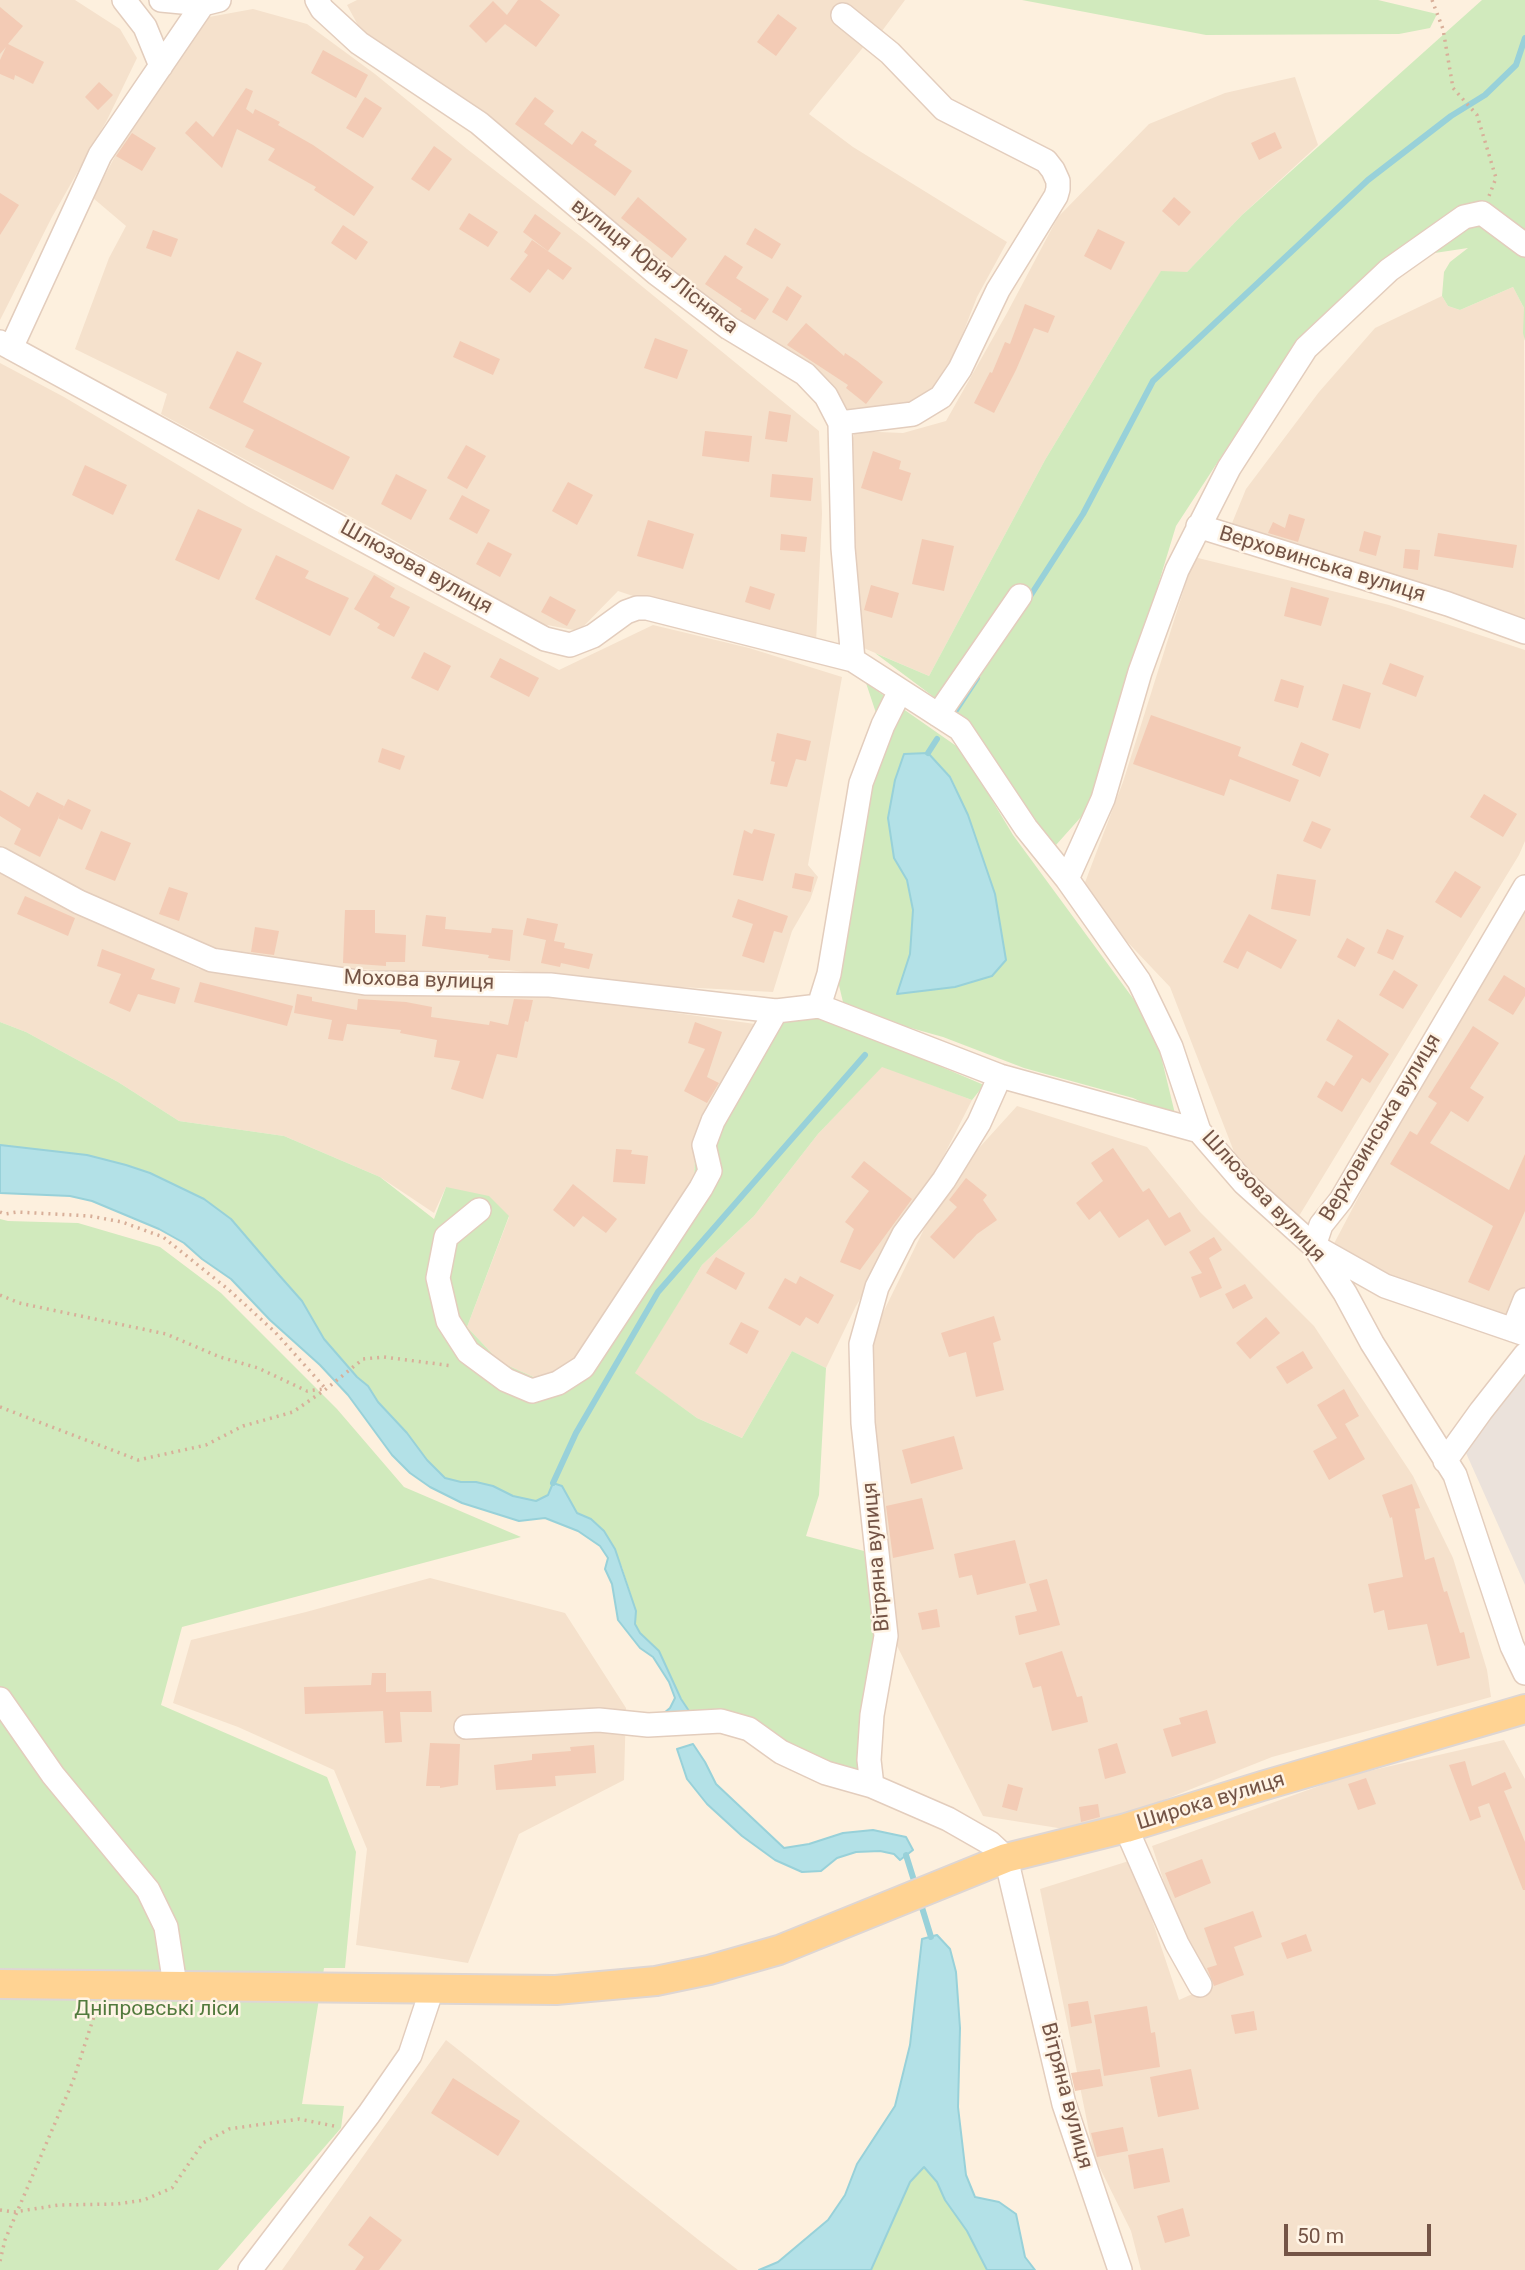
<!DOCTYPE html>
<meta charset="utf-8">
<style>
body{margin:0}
#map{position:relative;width:1525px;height:2270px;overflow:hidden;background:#fdf0de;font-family:Roboto,sans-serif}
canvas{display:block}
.scale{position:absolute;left:1284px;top:2224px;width:147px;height:32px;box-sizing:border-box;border:4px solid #745446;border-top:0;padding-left:9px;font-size:21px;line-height:24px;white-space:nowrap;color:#745446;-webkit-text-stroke:5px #fff4e5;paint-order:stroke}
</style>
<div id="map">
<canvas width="1525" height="2270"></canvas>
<div class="scale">50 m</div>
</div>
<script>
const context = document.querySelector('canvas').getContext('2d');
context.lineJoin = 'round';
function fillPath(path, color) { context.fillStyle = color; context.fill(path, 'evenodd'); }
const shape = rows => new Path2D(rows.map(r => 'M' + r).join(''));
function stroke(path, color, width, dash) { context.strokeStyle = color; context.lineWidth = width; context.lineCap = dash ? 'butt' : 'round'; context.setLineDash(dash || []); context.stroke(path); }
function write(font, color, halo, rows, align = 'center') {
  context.font = font + ' Roboto,sans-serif'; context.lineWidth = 5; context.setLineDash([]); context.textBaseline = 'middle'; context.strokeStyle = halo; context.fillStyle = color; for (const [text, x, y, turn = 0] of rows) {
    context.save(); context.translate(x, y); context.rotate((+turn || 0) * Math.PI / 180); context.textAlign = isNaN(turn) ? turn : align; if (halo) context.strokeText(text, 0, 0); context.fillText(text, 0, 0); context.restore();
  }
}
const residential = shape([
 [0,0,75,0,120,29,137,58,107,120,52,217,0,320],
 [357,0,905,0,882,31,843,9,865,45,809,114,853,147,1007,242,977,297,954,356,927,397,891,415,857,414,827,399,366,40,347,5],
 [253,9,307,24,375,74,467,149,589,243,819,431,822,514,816,643,663,606,618,591,579,631,542,624,379,532,161,414,167,394,75,349,109,258,126,226,93,198,131,126,201,23,209,17],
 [1295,77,1318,145,1242,215,1187,272,1161,272,1127,324,1045,460,929,676,859,646,850,449,855,431,903,433,946,421,1007,313,1058,217,1149,124,1225,93],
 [1513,287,1524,308,1525,635,1228,533,1246,489,1319,392,1375,328,1442,296,1448,306,1460,310],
 [0,363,64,397,247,506,559,670,653,625,749,648,842,677,808,865,818,877,810,900,792,931,773,992,624,984,508,970,396,971,320,967,214,951,82,892,0,848],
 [1194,557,1389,605,1525,650,1525,841,1519,855,1299,1216,1238,1162,1170,987,1081,893,1123,782],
 [0,872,72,910,199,969,361,991,547,995,755,1024,707,1116,695,1153,694,1186,637,1275,565,1372,538,1379,500,1362,467,1327,509,1217,446,1187,434,1213,380,1177,284,1136,179,1121,118,1082,26,1032,0,1022],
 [1525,898,1525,1323,1328,1255,1379,1158],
 [882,1066,972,1100,940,1163,856,1306,826,1368,792,1351,742,1438,697,1418,634,1373,702,1265,754,1216,818,1134],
 [1017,1106,1147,1147,1200,1212,1314,1326,1413,1476,1453,1558,1487,1670,1491,1697,1272,1757,1083,1832,983,1816,893,1638,867,1401,876,1327,924,1229,969,1159],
 [430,1578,565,1613,626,1708,624,1780,519,1834,468,1963,356,1945,367,1849,334,1770,238,1727,173,1703,191,1640,306,1612],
 [1504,1740,1525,1779,1525,2270,1141,2270,1131,2231,1094,2156,1040,1889,1132,1860,1179,2000,1208,1987,1180,1930,1152,1846,1347,1776],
 [446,2040,700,2241,738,2270,282,2270]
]);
const industrial = shape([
 [1525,1368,1525,1585,1462,1444]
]);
const green = shape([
 [1022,0,1378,0,1437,14,1430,28,1399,34,1206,35],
 [1482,0,1525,0,1525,341,1523,333,1524,308,1513,287,1460,310,1448,306,1442,296,1444,272,1450,262,1468,248,1388,260,1294,345,1176,526,1094,796,1081,817,1056,845,1044,832,970,724,875,653,929,676,1045,460,1127,324,1161,271,1187,272,1242,215],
 [866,683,962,750,1013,835,1154,1027,1176,1118,1133,1098,1024,1068,943,1037,868,1016,843,1002,837,977,878,719],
 [928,753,951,777,968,815,995,894,1006,960,924,990,897,994,910,954,913,910,907,880],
 [822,1016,984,1085,972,1100,882,1067,818,1134,754,1216,702,1265,635,1373,697,1418,742,1438,792,1351,826,1368,819,1495,806,1536,864,1551,876,1634,865,1745,858,1773,691,1714,681,1699,659,1651,640,1633,635,1624,636,1611,622,1567,604,1531,591,1519,577,1513,562,1486,554,1483,548,1495,536,1501,513,1496,493,1486,476,1482,461,1482,445,1478,427,1460,407,1433,378,1402,368,1386,357,1377,324,1339,302,1301,231,1219,204,1199,150,1173,87,1155,0,1145,0,1022,26,1032,118,1082,179,1121,284,1136,380,1177,434,1219,446,1187,489,1196,509,1216,467,1327,500,1362,538,1379,566,1372,637,1275,694,1187,695,1153,707,1116,755,1024],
 [0,1219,8,1221,78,1223,160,1247,221,1293,337,1409,404,1487,521,1537,182,1627,161,1705,327,1777,356,1852,345,1968,324,1968,302,2104,344,2106,341,2128,218,2270,0,2270],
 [924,2167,937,2182,945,2200,967,2231,987,2270,871,2270,910,2182]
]);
const water = shape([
 [928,753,950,777,968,815,995,894,1006,960,992,976,955,987,897,994,910,954,913,910,907,880,894,858,888,818,895,780,904,754,928,753],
 [0,1145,87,1155,126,1165,150,1173,204,1199,231,1219,279,1275,302,1301,324,1339,357,1377,368,1386,378,1402,407,1433,427,1460,445,1478,461,1482,476,1482,493,1486,513,1496,536,1501,548,1495,553,1483,562,1486,577,1513,591,1519,604,1531,615,1549,636,1611,635,1624,640,1633,659,1651,681,1699,691,1714,664,1713,670,1708,675,1698,669,1682,653,1657,640,1648,618,1620,612,1584,605,1569,608,1558,600,1546,578,1531,545,1518,519,1521,462,1503,430,1487,410,1473,392,1455,348,1395,320,1365,270,1320,231,1279,202,1259,184,1243,159,1229,92,1201,70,1196,0,1193,0,1145],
 [693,1744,705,1762,716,1784,784,1848,809,1844,843,1833,873,1830,906,1837,913,1850,900,1860,894,1854,880,1851,856,1852,837,1858,821,1871,802,1872,775,1860,742,1836,707,1804,687,1779,677,1749,693,1744],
 [937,1935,950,1949,956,1972,960,2028,958,2107,966,2175,975,2197,999,2202,1016,2214,1025,2257,1035,2270,987,2270,967,2231,945,2200,937,2182,924,2167,910,2182,871,2270,759,2270,778,2262,828,2220,845,2195,857,2164,895,2106,910,2045,922,1939,937,1935]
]);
const stream = shape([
 [1027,601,1083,514,1153,381,1368,180,1451,116,1485,95,1516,65,1525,38],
 [956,710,977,678],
 [928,753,937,739],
 [553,1483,576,1433,658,1292,865,1055],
 [906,1855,916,1887],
 [920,1901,931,1937]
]);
const building = shape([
 [518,0,540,0,560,15,536,47,505,24,486,43,469,26,493,1,507,15],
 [0,7,23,26,8,44,44,62,33,84,15,75,14,80,0,74,0,60,6,47,0,54],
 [778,14,797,28,776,56,757,42],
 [323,50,368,75,356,98,311,73],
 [99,82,113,95,98,110,85,97],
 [246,88,253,91,246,109,253,114,255,109,280,122,278,125,313,145,374,187,354,216,314,190,316,187,268,160,275,149,237,129,222,168,185,133,196,121,213,137],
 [365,97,382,108,363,138,346,128],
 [535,97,554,111,544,124,572,145,582,131,597,141,594,145,632,171,615,196,515,124],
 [1275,132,1282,148,1259,160,1251,143],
 [132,133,156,148,142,171,116,156],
 [434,146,452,159,429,191,411,179],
 [0,193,19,205,0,235],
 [638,197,687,239,672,258,621,218],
 [1174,197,1191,212,1179,226,1162,211],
 [469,213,498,232,488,247,459,229],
 [535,214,561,233,548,251,523,232],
 [343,225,368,242,356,260,331,243],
 [755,228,781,244,772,259,746,244],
 [1098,229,1125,242,1111,270,1084,256],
 [153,230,178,239,171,257,146,248],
 [532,240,572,268,563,280,548,269,530,293,510,279,528,255,524,252],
 [725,255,743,267,736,278,769,299,755,320,740,311,742,309,705,284],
 [787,286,802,296,787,321,772,312],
 [1025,304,1055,316,1048,333,1034,328,1016,370,994,413,974,403,990,372,992,373,1005,342,1010,344],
 [806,323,844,356,845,353,857,361,883,382,866,404,846,388,848,385,787,345],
 [655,338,688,350,677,379,644,368],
 [460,341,500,359,493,375,453,357],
 [237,351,262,363,243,402,350,457,333,490,245,447,254,430,209,408],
 [769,411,791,415,787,442,765,439],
 [705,431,752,436,749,462,702,456],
 [466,445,486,456,467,489,447,478],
 [873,451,901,461,899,469,911,473,902,501,861,488],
 [85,465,127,485,113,515,72,495],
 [396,474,427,490,411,520,381,504],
 [772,474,813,478,811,501,770,497],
 [568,482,593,495,577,525,552,511],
 [462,495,490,510,477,534,449,519],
 [198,509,242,529,219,580,175,560],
 [1289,514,1305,519,1298,542,1268,533,1273,522,1285,528],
 [648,520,694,534,683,569,637,556],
 [1364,531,1381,536,1376,556,1359,551],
 [1438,533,1517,545,1513,568,1434,556],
 [781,534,807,537,805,552,780,550],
 [922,539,954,546,944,591,912,584],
 [488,542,512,554,500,577,476,564],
 [1405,549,1420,550,1418,570,1403,568],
 [276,555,309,571,305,578,349,598,330,636,255,599],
 [374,575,395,588,390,597,410,607,394,637,377,628,380,624,354,609],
 [871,585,899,593,892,618,864,610],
 [750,586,775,594,770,610,745,602],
 [1291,587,1329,598,1321,626,1284,616],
 [550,596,576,610,567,626,541,612],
 [424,652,451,666,438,691,411,678],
 [500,658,539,678,529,697,490,677],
 [1390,663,1424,676,1416,697,1382,684],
 [1281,679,1304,686,1298,708,1274,701],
 [1343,684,1371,693,1360,729,1332,720],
 [1151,715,1241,747,1238,756,1299,780,1290,802,1230,779,1224,796,1133,764],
 [777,733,811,741,806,761,796,759,787,787,770,784,775,762,771,761],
 [1301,742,1329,754,1320,777,1292,765],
 [382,748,405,756,400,770,378,762],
 [0,790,29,807,37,792,64,806,40,857,14,844,21,829,0,816],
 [1484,794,1517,814,1503,837,1470,817],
 [68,799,91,810,82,830,58,818],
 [1312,821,1331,829,1321,849,1303,841],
 [754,829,775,834,763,881,733,875,744,830,752,834],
 [101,831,131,843,115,881,85,869],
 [1455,871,1481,887,1461,918,1435,902],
 [795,873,814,877,811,892,792,888],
 [1277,874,1316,880,1310,916,1271,909],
 [169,887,188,893,179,921,159,914],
 [25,896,75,918,68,936,17,914],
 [738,899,788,916,782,933,774,931,764,963,742,956,753,924,732,917],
 [345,910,375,910,375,933,406,935,405,962,386,962,386,966,343,963],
 [1249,914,1297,940,1281,969,1247,951,1238,969,1223,962],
 [426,915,446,917,445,929,491,933,492,928,513,930,510,961,488,958,489,955,422,946],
 [527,918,558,924,554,941,565,943,564,948,593,954,589,969,561,963,560,967,541,963,546,940,523,935],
 [255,927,279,931,274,955,251,952],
 [1387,929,1404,936,1393,960,1377,953],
 [1347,938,1365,948,1355,967,1337,957],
 [102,949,155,969,151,979,180,988,175,1004,138,994,130,1012,109,1003,121,974,97,966],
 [1394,970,1418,985,1403,1009,1379,995],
 [1504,975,1525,988,1525,996,1513,1015,1488,1000],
 [200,982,293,1006,287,1026,194,1002],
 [297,994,312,997,312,1001,357,1010,358,999,406,1002,432,1007,431,1017,489,1025,490,1021,508,1025,514,999,533,1000,528,1022,525,1021,517,1058,497,1054,483,1099,451,1089,460,1061,434,1057,437,1040,400,1033,401,1030,347,1024,343,1041,328,1039,332,1020,294,1013],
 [1338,1019,1389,1054,1370,1083,1362,1078,1342,1112,1317,1097,1326,1081,1334,1086,1353,1056,1326,1040],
 [695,1022,722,1032,707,1077,719,1083,707,1103,684,1091,705,1049,688,1043],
 [1473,1026,1499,1043,1470,1088,1484,1097,1468,1122,1451,1111,1430,1143,1509,1190,1525,1154,1525,1211,1489,1291,1468,1282,1493,1226,1390,1164,1410,1131,1417,1135,1437,1103,1428,1097],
 [1113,1148,1143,1192,1149,1188,1169,1218,1180,1212,1191,1231,1165,1246,1148,1219,1119,1238,1100,1211,1089,1220,1076,1203,1103,1181,1091,1163],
 [616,1149,632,1150,631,1154,648,1156,645,1184,613,1182],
 [864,1161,912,1199,860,1270,840,1262,854,1229,845,1222,869,1191,851,1177],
 [966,1178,987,1195,983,1200,997,1220,977,1234,954,1259,930,1237,957,1207,949,1200],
 [573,1184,617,1219,606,1233,583,1216,574,1227,553,1210],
 [1214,1237,1222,1250,1209,1258,1222,1288,1200,1298,1191,1277,1202,1273,1189,1252],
 [716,1257,745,1273,736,1290,706,1273],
 [800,1276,834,1295,818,1324,806,1317,800,1326,768,1308,785,1278,796,1284],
 [1245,1284,1253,1298,1233,1309,1225,1294],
 [994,1316,1001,1340,993,1343,1004,1390,976,1397,966,1352,949,1357,941,1333],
 [1266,1317,1280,1333,1250,1359,1236,1343],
 [741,1322,759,1331,747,1354,729,1344],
 [1303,1351,1313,1368,1287,1384,1276,1367],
 [1344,1389,1359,1416,1345,1424,1365,1459,1329,1480,1313,1451,1337,1438,1317,1405],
 [954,1436,963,1469,911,1484,902,1450],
 [1412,1484,1420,1508,1415,1509,1425,1560,1434,1557,1444,1592,1447,1591,1460,1633,1464,1632,1470,1658,1437,1666,1427,1624,1388,1630,1384,1610,1374,1613,1368,1584,1403,1577,1392,1517,1390,1518,1382,1495],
 [922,1498,934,1549,893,1558,886,1506],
 [1015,1540,1026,1583,977,1595,972,1575,959,1578,954,1554],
 [1047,1579,1060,1625,1019,1635,1015,1616,1037,1611,1029,1584],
 [937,1609,940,1627,922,1630,918,1613],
 [1062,1651,1077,1697,1082,1696,1088,1722,1052,1731,1041,1686,1033,1688,1025,1663],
 [372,1673,386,1673,386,1692,431,1691,432,1712,400,1712,402,1742,385,1743,383,1711,305,1714,304,1687,371,1685],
 [1207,1710,1216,1743,1172,1757,1163,1729,1181,1724,1179,1718],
 [430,1743,460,1744,458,1785,440,1788,440,1786,426,1786],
 [1117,1743,1126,1773,1105,1779,1098,1749],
 [594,1745,596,1773,555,1776,556,1786,496,1790,494,1765,532,1760,532,1754,571,1751,570,1747],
 [1465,1761,1472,1786,1505,1772,1512,1788,1504,1791,1525,1842,1525,1890,1523,1890,1489,1803,1478,1807,1481,1817,1470,1821,1449,1765],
 [1366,1778,1376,1804,1358,1810,1348,1784],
 [1008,1784,1023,1788,1017,1811,1002,1807],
 [1098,1804,1100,1817,1081,1822,1079,1807],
 [1202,1859,1211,1883,1175,1898,1165,1873],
 [1253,1911,1262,1937,1234,1947,1244,1975,1214,1986,1207,1968,1217,1965,1204,1928],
 [1306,1934,1312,1951,1287,1959,1281,1943],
 [1088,2001,1092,2023,1071,2027,1068,2004],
 [1147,2006,1151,2033,1155,2032,1160,2067,1104,2076,1094,2015],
 [1254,2011,1257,2030,1235,2034,1231,2015],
 [1100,2069,1103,2086,1075,2091,1071,2073],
 [1191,2069,1199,2109,1158,2117,1150,2077],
 [453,2078,520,2121,498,2156,431,2113],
 [1123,2127,1128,2151,1097,2157,1091,2133],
 [1163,2148,1170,2182,1134,2189,1128,2155],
 [1183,2208,1190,2236,1165,2243,1157,2216],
 [370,2216,402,2240,379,2270,355,2270,364,2257,348,2245]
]);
const path = shape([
 [1432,0,1443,29,1453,88,1477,115,1496,178,1489,196],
 [0,1212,5,1214,17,1212,90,1216,122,1222,163,1237,229,1290,275,1332,326,1389],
 [0,1295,19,1303,166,1334,220,1357,258,1368,307,1391,324,1389],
 [0,1407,138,1460,206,1445,243,1426,293,1412,326,1389,363,1359,384,1357,453,1366],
 [0,2210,14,2212,59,2205,117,2204,144,2200,172,2188,203,2143,229,2129,299,2119,334,2126],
 [0,2261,5,2240,73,2081,97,2007]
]);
const minor = shape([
 [124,0,145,27,161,66],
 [161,0,203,4,219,0],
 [317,0,322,9,359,43,479,123,656,273,729,328,805,374,826,396,840,423,913,414,941,397,960,369,998,290,1056,196,1058,189,1058,181,1053,170,1046,161,944,109,890,53,843,15],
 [0,342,545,639,570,645,593,636,626,612,637,608,647,608,853,660,960,729,1026,828,1067,879,1139,981,1171,1047,1199,1131,1244,1183,1314,1246,1345,1293,1372,1343,1455,1475,1512,1646,1525,1673],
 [11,348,100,155,203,4],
 [840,423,843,548,853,660],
 [1198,526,1448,604,1525,632],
 [938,715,1020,596],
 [0,859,79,902,212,960,365,983,550,985,776,1011,819,1006,1000,1076,1199,1131],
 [1067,879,1103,799,1140,672,1177,570,1229,468,1306,348,1389,270,1464,217,1482,213,1525,245],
 [1525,887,1341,1200,1321,1225,1314,1246,1385,1286,1525,1334],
 [819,1006,829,974,861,783,883,725,900,691],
 [1000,1076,979,1123,944,1180,904,1234,877,1287,861,1344,863,1423,886,1636,872,1715,869,1760,872,1786,948,1819,990,1843,1006,1858,1064,2104,1120,2270],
 [479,1210,446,1237,438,1278,448,1321,468,1352,506,1380,532,1391,558,1383,583,1367,701,1188,710,1171,704,1145,713,1121,776,1011],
 [1513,1330,1525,1300],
 [1445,1461,1481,1411,1525,1355],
 [0,1699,53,1775,148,1890,166,1927,175,1985],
 [466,1727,599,1720,648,1725,721,1721,749,1729,781,1752,826,1773,872,1786],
 [1126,1828,1177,1944,1200,1985],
 [250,2270,369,2114,410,2055,432,1989]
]);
const major = shape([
 [0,1984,556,1990,656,1981,709,1970,779,1950,1006,1858,1126,1828,1262,1786,1525,1709]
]);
const streetNames = [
 ["вулиця Юрія Лісняка",654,267,38],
 ["Верховинська вулиця",1322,565,17],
 ["Шлюзова вулиця",416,568,29],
 ["Мохова вулиця",419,981,2],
 ["Верховинська вулиця",1381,1128,-59],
 ["Шлюзова вулиця",1263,1197,47],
 ["Вітряна вулиця",877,1557,-95],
 ["Широка вулиця",1211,1802,-17],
 ["Вітряна вулиця",1066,2096,75]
];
const parkNames = [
 ["Дніпровські ліси",157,2010]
];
fillPath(residential, '#f5e1cc');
fillPath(industrial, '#ebe2db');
fillPath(green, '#d1eabd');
fillPath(water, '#b3e1e7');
stroke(water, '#98d1d9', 2);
stroke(stream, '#98d1d9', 6);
fillPath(building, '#f3cbb5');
stroke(minor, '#e3cdbd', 26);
stroke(major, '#ded6d3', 32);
stroke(path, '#d8af99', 3.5, [2, 5]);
stroke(minor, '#fff', 23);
stroke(major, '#ffd393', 28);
write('21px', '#745446', '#fff4e5', streetNames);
write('21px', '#527a3d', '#fff4e5', parkNames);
</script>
